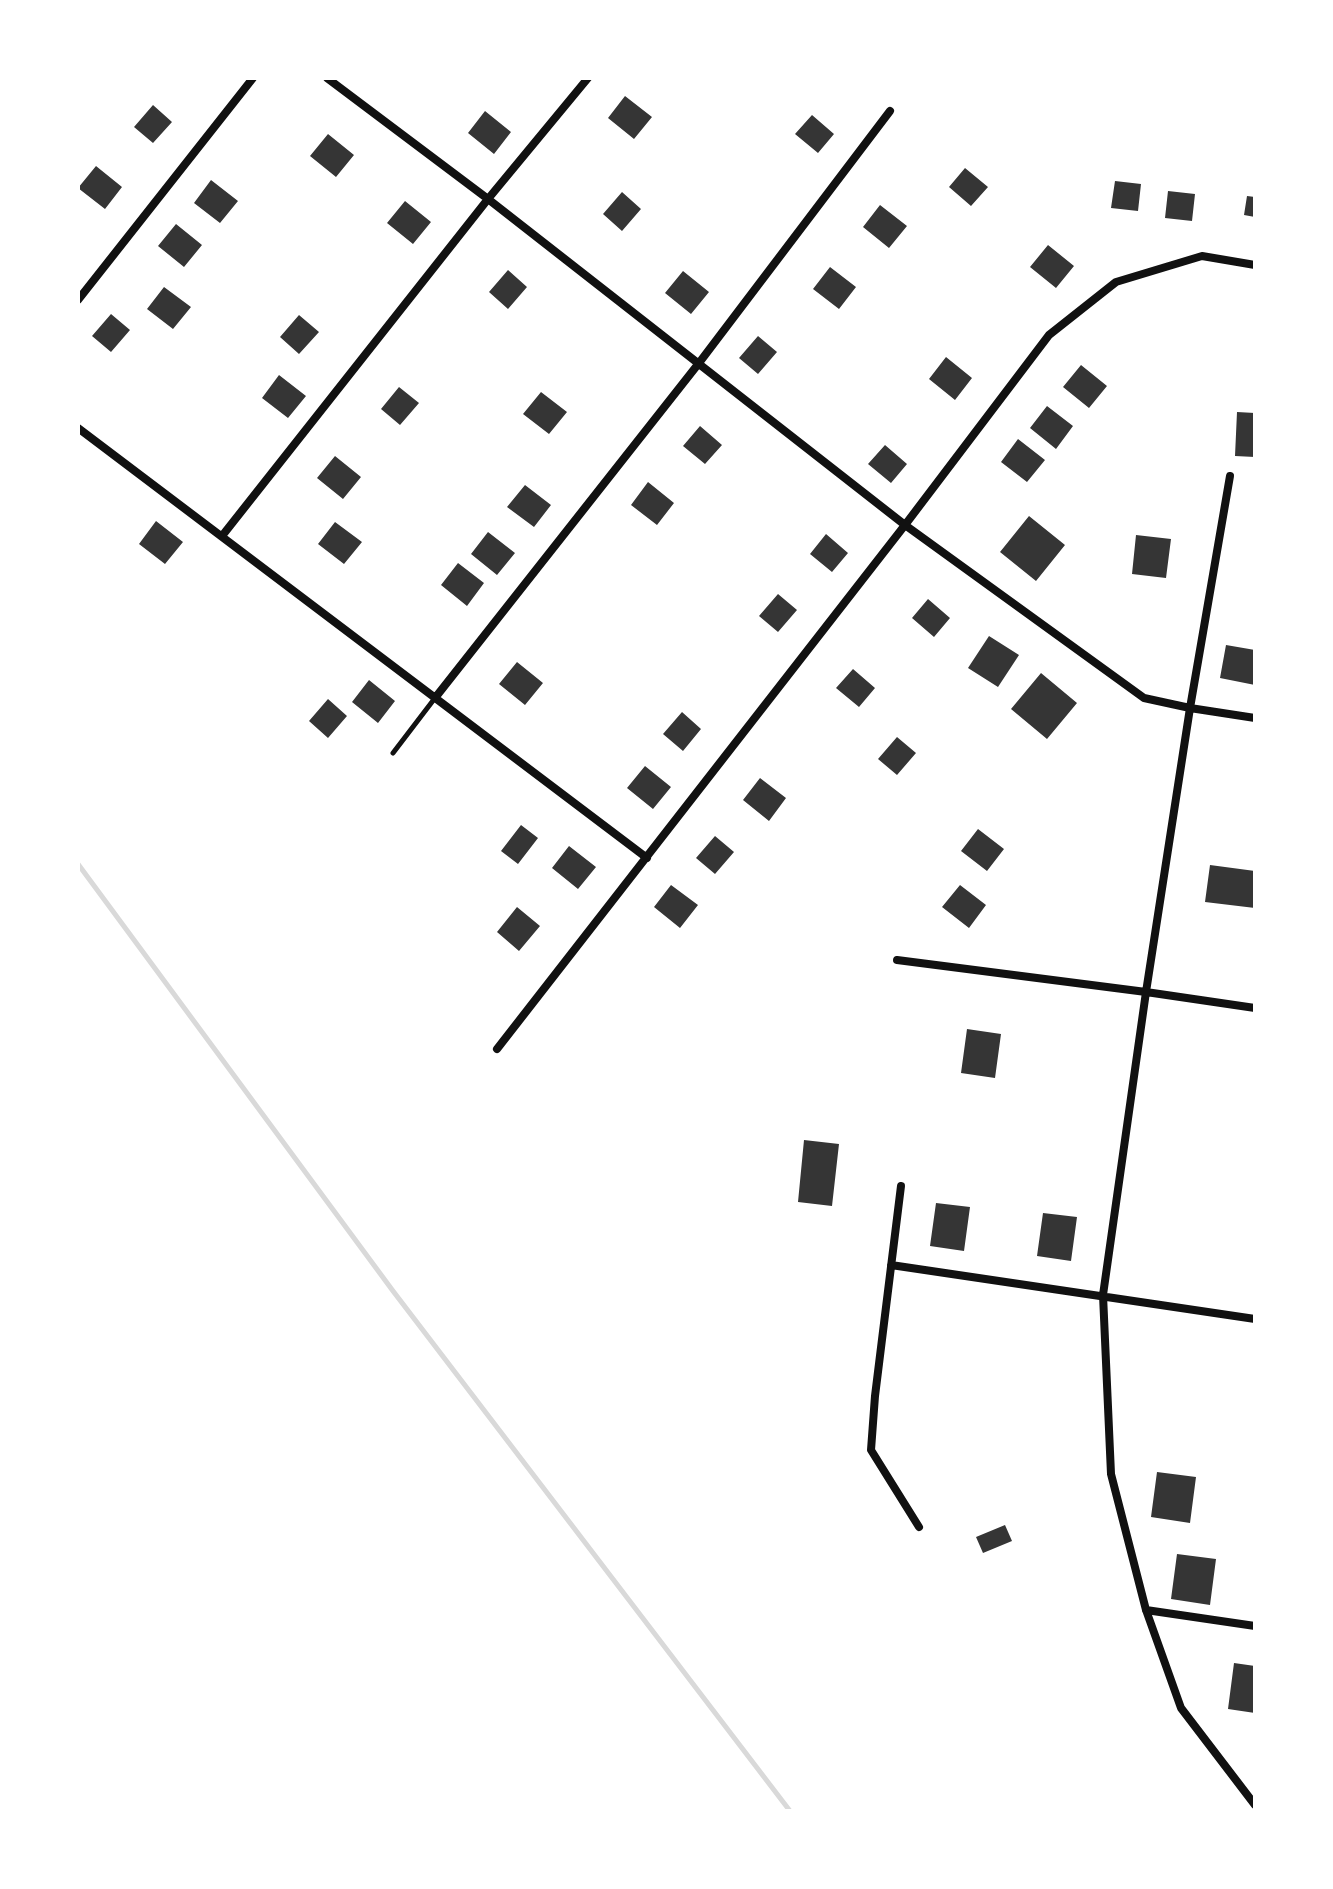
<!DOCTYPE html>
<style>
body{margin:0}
#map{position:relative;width:1333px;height:1889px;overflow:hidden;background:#fff;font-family:"DM Sans",sans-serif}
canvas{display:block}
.frame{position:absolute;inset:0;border:80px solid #fff;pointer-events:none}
</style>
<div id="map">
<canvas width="1333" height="1889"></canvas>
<div class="frame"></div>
</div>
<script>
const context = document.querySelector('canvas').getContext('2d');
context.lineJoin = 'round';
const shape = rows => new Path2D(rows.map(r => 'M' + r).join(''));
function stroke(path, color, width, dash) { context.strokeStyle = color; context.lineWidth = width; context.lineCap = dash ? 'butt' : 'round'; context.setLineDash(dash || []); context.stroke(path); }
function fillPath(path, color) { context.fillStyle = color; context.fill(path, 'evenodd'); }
const stream = shape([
 [78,864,393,1291,790,1811]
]);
const building = shape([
 [625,96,652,117,634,139,608,118],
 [153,105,172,122,153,143,134,127],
 [485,111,511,132,494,154,468,133],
 [812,115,834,134,818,153,795,134],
 [328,134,354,155,336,177,310,156],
 [96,166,122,187,105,209,78,188],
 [965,168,988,187,971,206,949,187],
 [211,180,238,201,220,223,194,203],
 [1115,181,1141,184,1138,211,1111,208],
 [1168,191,1195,194,1192,221,1165,218],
 [622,192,641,209,622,231,603,214],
 [1247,196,1255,197,1255,217,1244,215],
 [405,201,431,222,413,244,387,223],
 [880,205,907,226,889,248,863,227],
 [176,224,202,245,184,267,158,246],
 [1048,245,1074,266,1056,288,1030,267],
 [830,267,856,287,839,309,813,289],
 [508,270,527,287,508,309,489,292],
 [683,271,709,292,691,314,665,293],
 [164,287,191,307,173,329,147,309],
 [111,314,130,330,111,352,92,336],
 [299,315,319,332,299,354,280,337],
 [758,336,777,352,758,374,739,358],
 [946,357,972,378,955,400,929,379],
 [1081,365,1107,386,1089,408,1063,387],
 [279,375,306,396,288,418,262,398],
 [399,387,419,403,400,425,381,409],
 [541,392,567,412,549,434,523,414],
 [1047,406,1073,426,1056,449,1030,428],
 [1237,412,1255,413,1255,457,1235,456],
 [700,426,722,445,705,464,683,446],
 [1018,439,1045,460,1027,482,1001,462],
 [885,445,907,464,891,483,868,464],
 [335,456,361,477,343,499,317,478],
 [648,482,674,503,657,525,631,505],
 [525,485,551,505,534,527,507,507],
 [1029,516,1065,545,1036,581,1000,552],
 [156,521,183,542,165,564,139,544],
 [335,522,362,542,344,564,318,544],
 [488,532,515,553,497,575,471,554],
 [826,534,848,553,832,572,810,554],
 [1136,535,1171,539,1166,578,1132,574],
 [458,563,484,583,467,606,441,585],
 [778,594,797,610,778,632,759,616],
 [928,599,950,618,934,637,912,618],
 [989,636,1019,655,998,687,968,668],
 [1226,645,1255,650,1255,685,1220,678],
 [517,662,543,683,525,705,499,684],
 [853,669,875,688,859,707,836,688],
 [1041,673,1077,703,1047,739,1011,709],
 [369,680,395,701,378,723,352,702],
 [328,699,347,716,328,738,309,721],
 [682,712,701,729,683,751,663,734],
 [897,737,916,753,897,775,878,759],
 [645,766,671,787,653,809,627,788],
 [760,778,786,798,769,821,743,800],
 [521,825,538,838,518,864,501,851],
 [978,829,1004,849,987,871,961,851],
 [715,836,734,852,715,874,696,858],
 [569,846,596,867,578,889,552,868],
 [1210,865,1255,871,1255,908,1205,902],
 [671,885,698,905,680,928,654,907],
 [960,885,986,905,969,928,942,907],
 [517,907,540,926,519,951,497,932],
 [967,1029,1001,1034,995,1078,961,1073],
 [804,1140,839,1144,832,1206,798,1202],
 [936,1203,970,1207,964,1251,930,1246],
 [1043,1213,1077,1217,1071,1261,1037,1256],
 [1157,1472,1196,1477,1190,1523,1151,1517],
 [1005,1525,1012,1541,983,1553,976,1537],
 [1177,1554,1216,1559,1210,1605,1171,1599],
 [1234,1663,1255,1666,1255,1713,1228,1709]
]);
const service = shape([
 [393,753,435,698]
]);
const minor = shape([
 [327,78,488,199,905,525,1144,698,1190,708,1255,718],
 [78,300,253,78],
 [78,428,647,858],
 [1230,476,1190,708,1146,992,1103,1295,1111,1474,1146,1610,1181,1708,1255,1805],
 [222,536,488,199,588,78],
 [435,698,699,363,890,111],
 [897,960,1146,992,1255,1008],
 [497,1049,905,525,1049,335,1116,282,1202,256,1255,265],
 [901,1186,875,1396,871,1450,919,1527],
 [891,1265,1255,1319],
 [1146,1610,1255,1626]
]);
stroke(stream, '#d9d9d9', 5);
fillPath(building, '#353535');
stroke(service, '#111', 5);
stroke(minor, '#111', 8);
</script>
